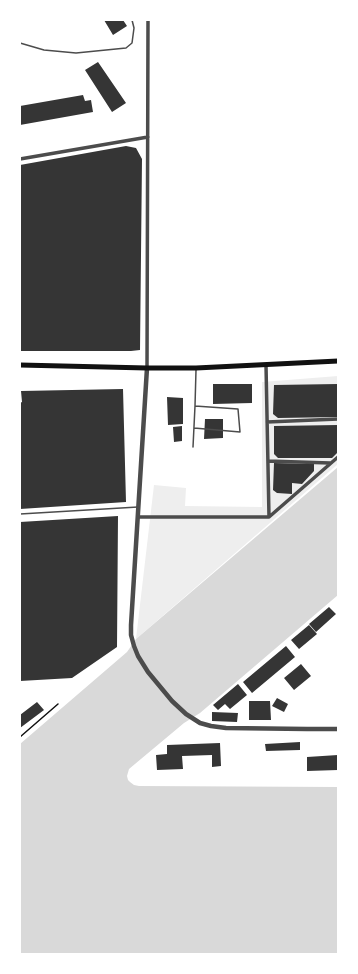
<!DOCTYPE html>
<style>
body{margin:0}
#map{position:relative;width:358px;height:974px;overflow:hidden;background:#fff;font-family:"Public Sans",sans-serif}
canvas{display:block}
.frame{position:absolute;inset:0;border:21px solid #fff;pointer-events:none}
</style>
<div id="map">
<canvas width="358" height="974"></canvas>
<div class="frame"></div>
</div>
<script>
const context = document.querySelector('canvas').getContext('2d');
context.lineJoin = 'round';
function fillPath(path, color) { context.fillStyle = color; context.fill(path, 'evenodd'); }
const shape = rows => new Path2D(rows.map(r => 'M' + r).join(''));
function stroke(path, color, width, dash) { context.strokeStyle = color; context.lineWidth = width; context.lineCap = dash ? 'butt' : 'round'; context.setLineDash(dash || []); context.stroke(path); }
const green = shape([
 [338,376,338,464,136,639,154,485,186,488,185,506,262,507,262,382]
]);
const water = shape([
 [338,467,338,595,200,713,184,723,129,769,127,776,128,780,130,782,134,785,139,786,338,787,338,954,20,954,20,744,127,652,136,639]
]);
const building = shape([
 [104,20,123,20,127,26,113,35],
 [98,62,126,103,112,112,85,70],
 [83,95,85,101,91,100,93,112,20,125,20,106],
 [126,146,136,148,142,159,140,350,131,351,20,351,20,165],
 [213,384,252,384,252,403,213,404],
 [338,384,338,417,278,418,273,414,274,385],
 [123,389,126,502,20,509,20,403,22,402,21,391],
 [167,397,183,398,183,424,168,425],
 [205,419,223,419,223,438,204,439],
 [338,425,338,452,332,458,278,458,274,454,274,426],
 [182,426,182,441,174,442,173,427],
 [274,463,314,464,314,471,302,484,292,483,292,494,277,493,273,490],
 [118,516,117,647,72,678,20,681,20,522],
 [329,607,336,614,316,632,309,624],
 [309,625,317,634,299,649,291,640],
 [286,646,295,657,252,693,243,682],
 [301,664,311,676,294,690,284,678],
 [238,684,247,695,230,709,225,704,218,710,213,705],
 [277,698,288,704,284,712,272,706],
 [249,701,270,701,271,720,249,720],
 [37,702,44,710,20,728,20,715],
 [212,712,238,713,237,722,212,721],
 [300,742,300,750,266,751,265,744],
 [220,743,221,766,212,767,212,755,182,756,183,769,157,770,156,755,167,754,167,745],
 [338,755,338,770,307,771,307,757]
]);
const path = shape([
 [20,737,58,704]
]);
const service = shape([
 [20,43,44,50,76,53,126,48,132,43,134,28,132,20],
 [194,428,240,432,238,409,195,406],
 [193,447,195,406,196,370],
 [20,514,138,507]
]);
const minor = shape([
 [20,159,148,137],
 [266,365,269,517],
 [147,368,148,20],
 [267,422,338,419],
 [268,461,330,463],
 [138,517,269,517,338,457]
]);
const tertiary = shape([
 [147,368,131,625,131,635,134,646,138,656,148,672,172,701,186,714,200,723,211,726,226,728,307,729,338,729]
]);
const secondary = shape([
 [20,365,147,368,196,368,338,361]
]);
fillPath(green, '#eee');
fillPath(water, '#d9d9d9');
fillPath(building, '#353535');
stroke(path, '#111', 1.5);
stroke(service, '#4c4c4c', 1.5);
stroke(minor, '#4c4c4c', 3.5);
stroke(tertiary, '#4c4c4c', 4.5);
stroke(secondary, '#111', 5);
</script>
